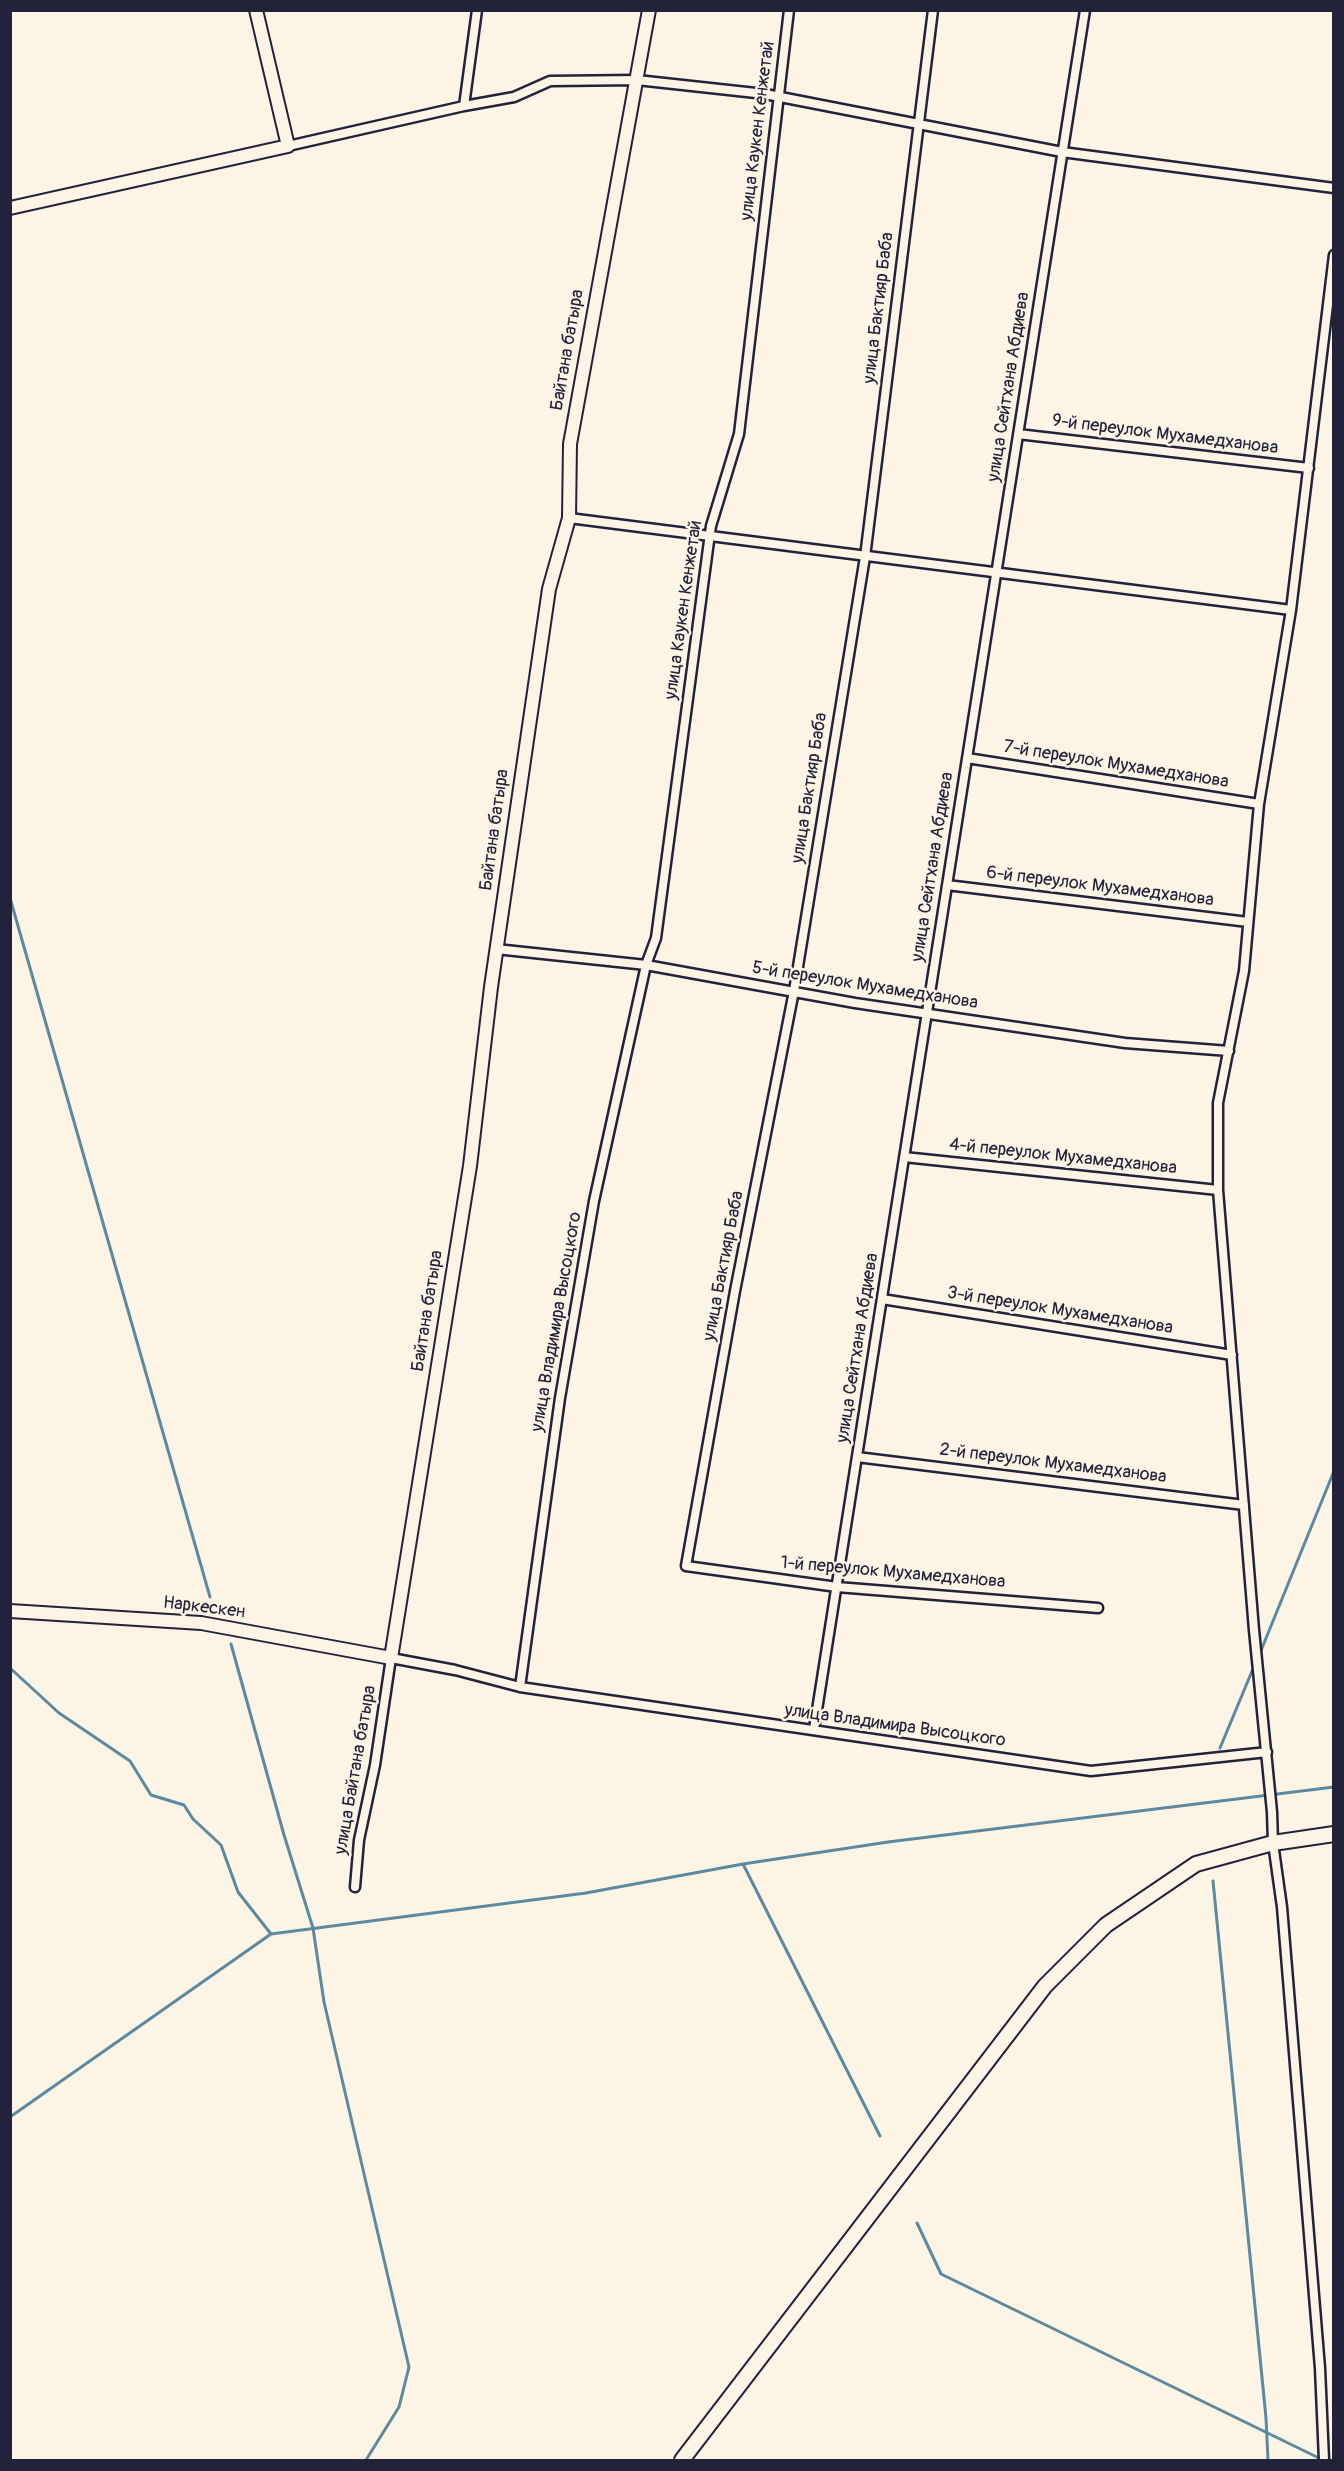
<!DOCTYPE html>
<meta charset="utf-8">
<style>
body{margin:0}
#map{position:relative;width:1344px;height:2471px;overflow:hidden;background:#fcf5e5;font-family:Pangolin,sans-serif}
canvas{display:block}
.frame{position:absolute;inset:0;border:12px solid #22223b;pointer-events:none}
</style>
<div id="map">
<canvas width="1344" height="2471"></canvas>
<div class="frame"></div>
</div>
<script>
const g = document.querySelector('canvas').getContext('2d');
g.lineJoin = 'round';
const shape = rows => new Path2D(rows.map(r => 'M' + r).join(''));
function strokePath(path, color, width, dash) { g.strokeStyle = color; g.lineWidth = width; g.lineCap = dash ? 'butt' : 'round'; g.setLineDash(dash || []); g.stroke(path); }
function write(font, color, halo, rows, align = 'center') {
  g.font = font + ' Pangolin,sans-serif'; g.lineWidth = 5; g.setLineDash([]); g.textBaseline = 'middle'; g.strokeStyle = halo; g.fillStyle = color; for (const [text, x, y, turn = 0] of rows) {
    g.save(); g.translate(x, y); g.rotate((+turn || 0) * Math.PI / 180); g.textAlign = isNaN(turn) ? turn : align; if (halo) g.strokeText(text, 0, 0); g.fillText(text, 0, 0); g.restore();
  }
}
const stream = shape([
 [10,898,210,1597],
 [231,1644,284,1835,313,1928,324,2002,409,2367,399,2407,366,2460],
 [1260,1653,1334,1471],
 [10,1668,59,1713,130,1761,151,1795,184,1805,193,1819,221,1845,238,1892,271,1934],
 [1220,1748,1255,1664],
 [743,1864,880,2136],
 [1213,1881,1266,2418,1268,2460],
 [10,2117,271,1934,586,1893,743,1864,888,1842,1334,1787],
 [917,2223,941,2274,1323,2460]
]);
const street = shape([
 [933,10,865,557,794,991,735,1291,686,1566,837,1587,1098,1608],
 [464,106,514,97,550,81,637,80,765,94,1062,152,1334,188],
 [288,146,464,106,477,10],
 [1018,434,1309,468],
 [569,518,1291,610],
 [967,758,1259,804],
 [947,885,1248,922],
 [496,949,646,965,855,1003,1125,1043,1229,1051],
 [904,1157,1218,1190],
 [882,1299,1232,1355],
 [857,1457,1244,1505],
 [520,1687,560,1398,594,1201,646,965,656,938,711,526,739,434,789,10],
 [814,1729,1085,10],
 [355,1887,359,1840,375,1765,391,1658,455,1670,520,1687,1091,1771,1267,1752],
 [1324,2460,1320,2368,1282,1907,1273,1843,1272,1812,1254,1630,1218,1190,1218,1103,1244,971,1259,804,1291,610,1334,255]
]);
const secondary = shape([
 [10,208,288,146,256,10],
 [10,1611,201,1623,391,1658,470,1166,491,987,549,589,569,518,570,444,649,10]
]);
const primary = shape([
 [682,2460,1045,1986,1106,1925,1196,1864,1273,1843,1334,1834]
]);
const streetNames = [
 ["улица Каукен Кенжетай",758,131,-83],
 ["улица Бактияр Баба",879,308,-83],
 ["Байтана батыра",568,350,-80],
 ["улица Сейтхана Абдиева",1009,387,-81],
 ["9-й переулок Мухамедханова",1165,435,7],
 ["улица Каукен Кенжетай",684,610,-82],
 ["7-й переулок Мухамедханова",1116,765,9],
 ["улица Бактияр Баба",810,788,-81],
 ["Байтана батыра",495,830,-82],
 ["улица Сейтхана Абдиева",933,867,-81],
 ["6-й переулок Мухамедханова",1100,887,7],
 ["5-й переулок Мухамедханова",865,986,9],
 ["4-й переулок Мухамедханова",1063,1157,6],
 ["улица Бактияр Баба",724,1266,-79],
 ["Байтана батыра",428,1311,-81],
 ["3-й переулок Мухамедханова",1060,1311,9],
 ["улица Владимира Высоцкого",557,1322,-80],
 ["улица Сейтхана Абдиева",858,1348,-81],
 ["2-й переулок Мухамедханова",1053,1464,7],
 ["1-й переулок Мухамедханова",893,1573,5],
 ["Наркескен",204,1608,7],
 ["улица Владимира Высоцкого",895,1726,8],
 ["улица Байтана батыра",356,1770,-80]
];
strokePath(stream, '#5c899f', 3);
strokePath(street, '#22223b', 13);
strokePath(secondary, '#22223b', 16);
strokePath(primary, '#22223b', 18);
strokePath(street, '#fcf5e5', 8);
strokePath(secondary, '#fcf5e5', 12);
strokePath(primary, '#fcf5e5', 14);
write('18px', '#22223b', '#fcf5e5', streetNames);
</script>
